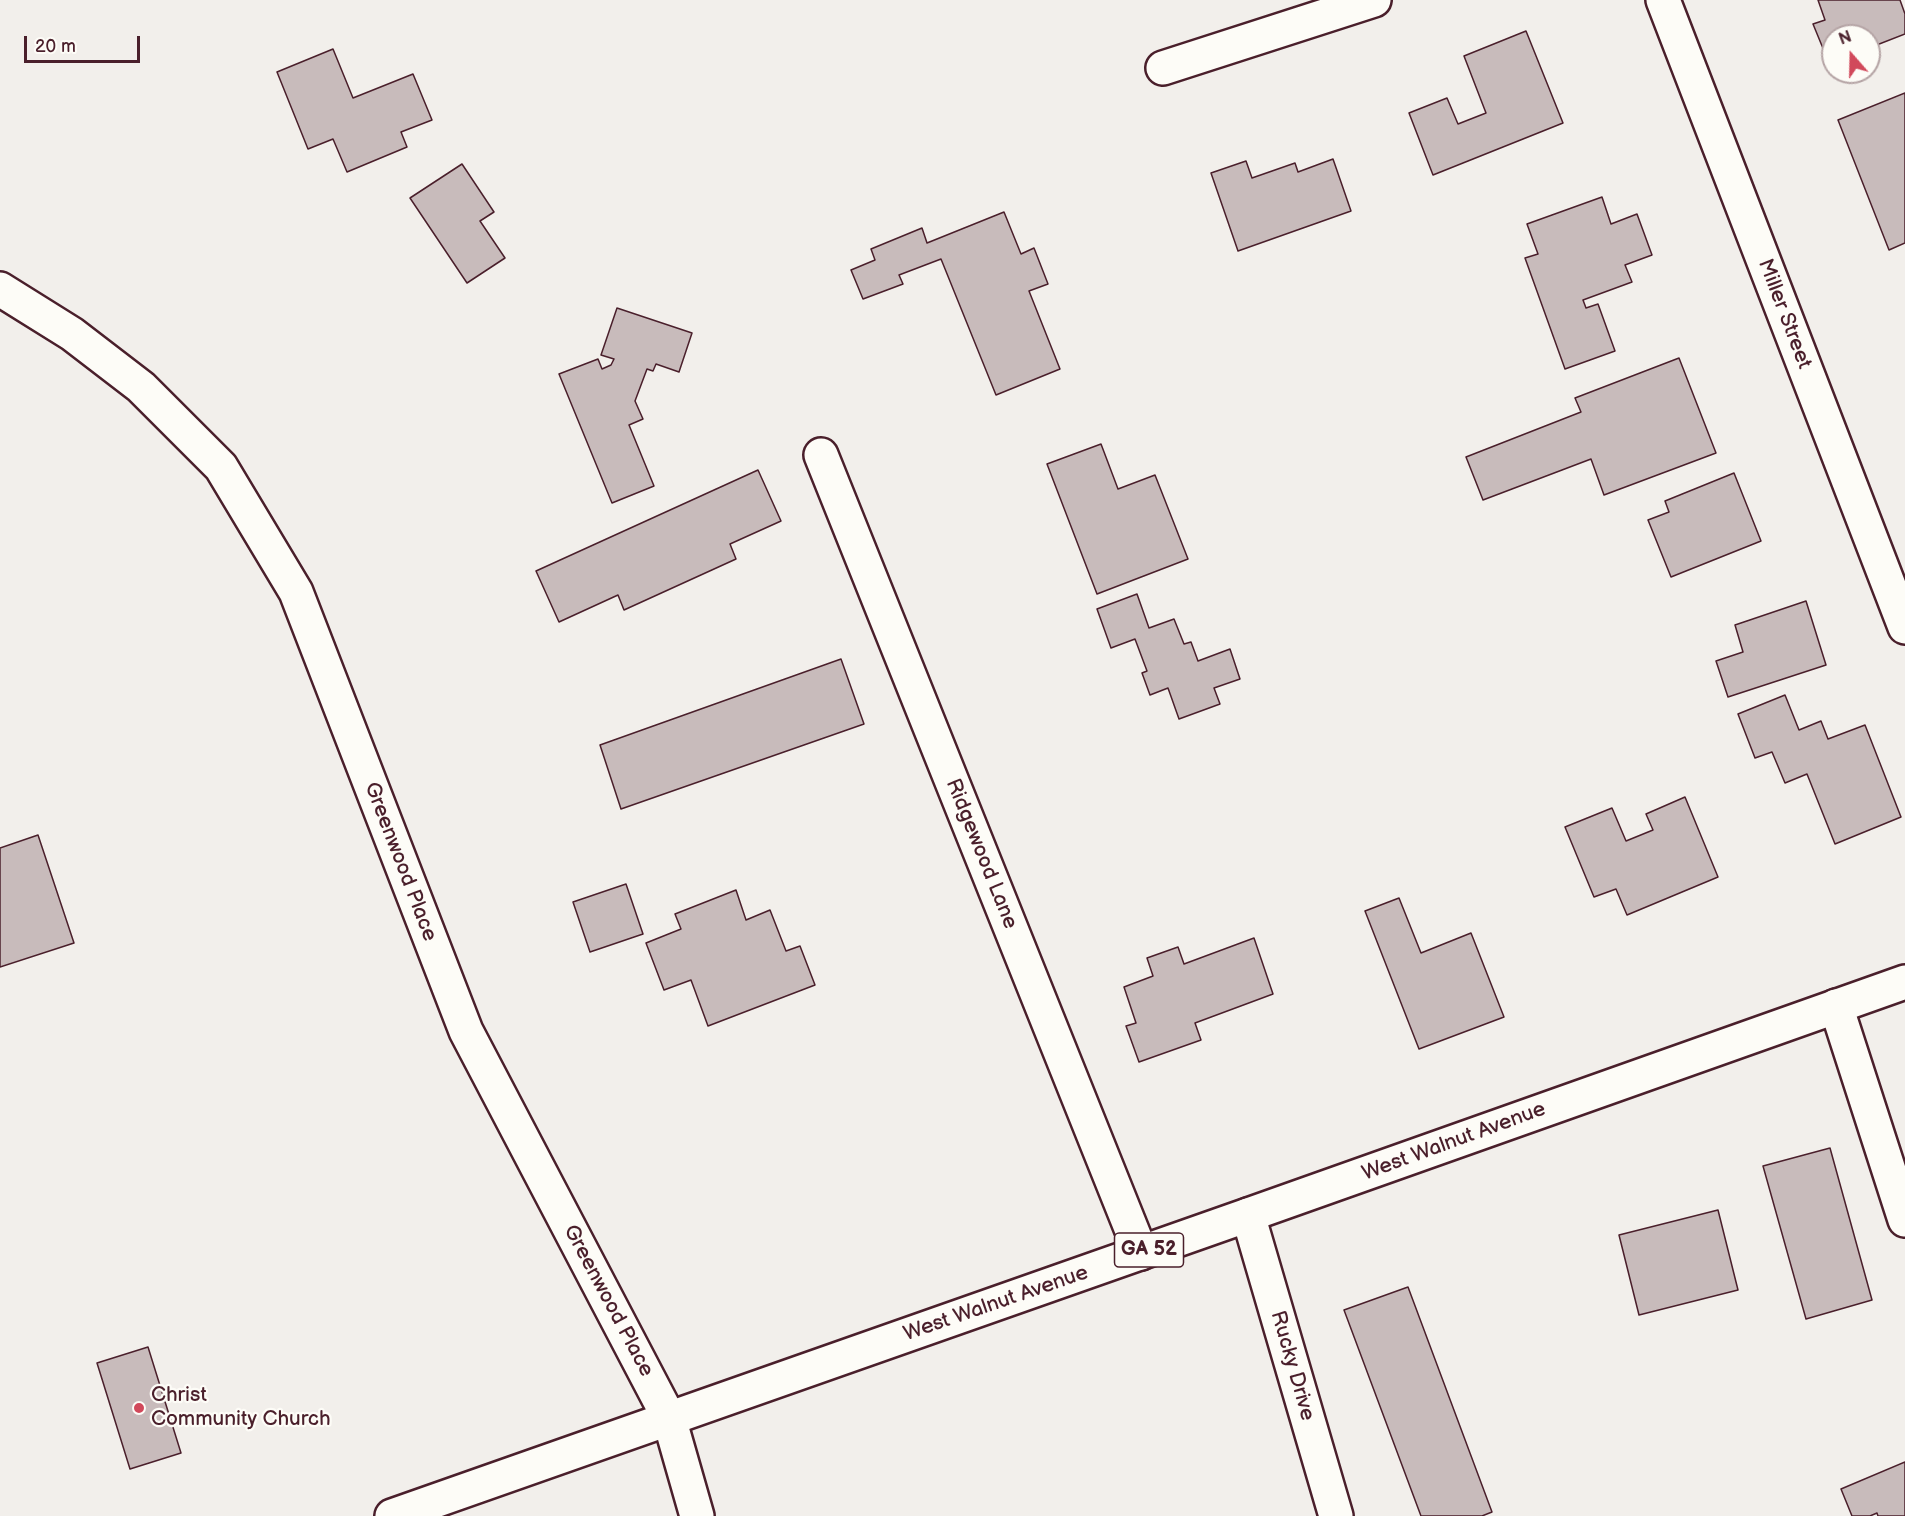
<!DOCTYPE html>
<style>
body{margin:0}
#map{position:relative;width:1905px;height:1516px;overflow:hidden;background:#f2efeb;font-family:"Balsamiq Sans",sans-serif}
canvas{display:block}
.north{position:absolute;left:1821px;top:24px;width:60px;height:60px;box-sizing:border-box;background:#fdfcf7;border:2px solid #b5a4a5;border-radius:50%;rotate:340deg;font-size:16px;font-weight:700;line-height:24px;text-align:center;color:#4a1f2b}
.north::after{content:'';display:block;margin:auto;width:21px;height:27px;background:#d1495b;clip-path:polygon(50% 0,100% 100%,50% 72%,0 100%)}
.scale{position:absolute;left:24px;top:36px;width:116px;height:27px;box-sizing:border-box;border:3px solid #4a1f2b;border-top:0;padding-left:8px;font-size:18px;line-height:21px;white-space:nowrap;color:#4a1f2b;-webkit-text-stroke:4px #fdfcf7;paint-order:stroke}
</style>
<div id="map">
<canvas width="1905" height="1516"></canvas>
<div class="north">N</div>
<div class="scale">20 m</div>
</div>
<script>
const g = document.querySelector('canvas').getContext('2d');
g.lineJoin = 'round';
function paint(path, color) { g.fillStyle = color; g.fill(path, 'evenodd'); }
const shape = rows => new Path2D(rows.map(r => 'M' + r).join(''));
function strokePath(path, color, width, dash) { g.strokeStyle = color; g.lineWidth = width; g.lineCap = dash ? 'butt' : 'round'; g.setLineDash(dash || []); g.stroke(path); }
function write(font, color, halo, rows, align = 'center') {
  g.font = font + ' "Balsamiq Sans",sans-serif'; g.lineWidth = 4.5; g.setLineDash([]); g.textBaseline = 'middle'; g.strokeStyle = halo; g.fillStyle = color; for (const [text, x, y, turn = 0] of rows) {
    g.save(); g.translate(x, y); g.rotate((+turn || 0) * Math.PI / 180); g.textAlign = isNaN(turn) ? turn : align; if (halo) g.strokeText(text, 0, 0); g.fillText(text, 0, 0); g.restore();
  }
}
const building = shape([
 [1818,0,1900,0,1905,14,1905,34,1869,48,1869,36,1833,36,1833,62,1829,63,1813,24,1825,20,1818,0],
 [1526,31,1563,123,1433,175,1409,113,1447,98,1458,124,1486,113,1464,56,1526,31],
 [333,49,353,98,413,74,432,120,401,132,407,147,347,172,333,139,308,149,277,72,333,49],
 [1905,93,1905,243,1889,250,1838,120,1905,93],
 [1333,159,1351,211,1238,251,1211,173,1246,161,1252,178,1295,163,1298,172,1333,159],
 [462,164,494,212,480,221,505,258,467,283,410,198,462,164],
 [1602,197,1611,224,1637,214,1652,255,1625,265,1632,282,1583,300,1586,308,1598,304,1615,351,1565,369,1525,258,1538,254,1527,224,1602,197],
 [1004,212,1021,254,1034,248,1048,284,1029,291,1060,369,996,395,941,259,899,275,903,284,863,299,851,270,875,260,871,249,922,228,927,243,1004,212],
 [617,308,692,333,679,372,656,364,653,371,647,369,635,401,643,419,629,425,654,486,612,503,559,374,598,359,602,369,611,365,614,359,601,355,617,308],
 [1679,358,1716,453,1604,495,1591,459,1483,500,1466,457,1581,412,1575,398,1679,358],
 [1101,444,1118,489,1155,475,1188,559,1097,594,1047,464,1101,444],
 [758,470,781,521,730,544,736,559,624,610,618,595,559,622,536,571,758,470],
 [1734,473,1761,541,1671,577,1648,520,1669,512,1665,501,1734,473],
 [1137,594,1149,628,1174,619,1184,644,1191,642,1198,661,1230,649,1240,679,1214,688,1220,704,1179,719,1168,688,1150,695,1142,673,1147,671,1135,639,1111,648,1097,609,1137,594],
 [1806,601,1826,665,1728,697,1716,661,1743,652,1735,625,1806,601],
 [841,659,864,724,621,809,600,745,841,659],
 [1785,695,1799,730,1821,721,1828,739,1865,725,1901,817,1835,844,1807,774,1785,783,1772,752,1755,758,1738,714,1785,695],
 [1685,797,1718,877,1627,915,1616,889,1594,897,1565,827,1612,808,1626,841,1653,830,1646,814,1685,797],
 [38,835,74,943,0,967,0,848,38,835],
 [626,884,643,934,590,952,573,902,626,884],
 [736,890,746,920,770,910,786,951,800,946,815,985,708,1026,691,980,664,990,646,943,681,929,675,914,736,890],
 [1399,898,1421,953,1471,933,1504,1017,1419,1049,1365,911,1399,898],
 [1254,938,1273,994,1195,1023,1201,1040,1139,1062,1126,1026,1136,1023,1124,987,1153,976,1147,958,1178,947,1184,964,1254,938],
 [1830,1148,1872,1300,1806,1319,1763,1166,1830,1148],
 [1718,1210,1738,1290,1639,1315,1619,1235,1718,1210],
 [1408,1287,1492,1512,1482,1516,1421,1516,1344,1310,1408,1287],
 [148,1347,181,1453,130,1469,97,1363,148,1347],
 [1905,1462,1905,1516,1878,1516,1877,1513,1870,1516,1852,1516,1841,1489,1905,1462]
]);
const minor = shape([
 [1663,0,1905,627],
 [1163,68,1374,0],
 [0,289,72,334,141,387,221,467,296,592,466,1031,669,1418,697,1516],
 [821,455,1141,1253],
 [1836,1006,1905,1220],
 [1248,1215,1336,1516]
]);
const major = shape([
 [392,1516,1248,1215,1905,982]
]);
const markers = [
 [139,1408,6,"#d1495b"]
];
const shields = [
 [1149,1250,69]
];
const shieldNames = [
 ["GA 52",1149,1250]
];
const streetNames = [
 ["Miller Street",1784,314,69],
 ["Ridgewood Lane",981,854,68],
 ["Greenwood Place",400,862,69],
 ["West Walnut Avenue",1454,1142,-20],
 ["Greenwood Place",608,1301,62],
 ["West Walnut Avenue",996,1304,-19],
 ["Rucky Drive",1292,1366,74]
];
const poiNames = [
 ["Christ",151,1396],
 ["Community Church",151,1420]
];
paint(building, '#c8bbbb');
strokePath(building, '#4a1f2b', 1.5);
strokePath(minor, '#4a1f2b', 38);
strokePath(major, '#4a1f2b', 38);
strokePath(minor, '#fdfcf7', 33);
strokePath(major, '#fdfcf7', 33);
for (const [x, y, r, color] of markers) { const dot = new Path2D(); dot.arc(x, y, r, 0, 2 * Math.PI); g.fillStyle = color; g.fill(dot); strokePath(dot, '#fdfcf7', 2); }
for (const [x, y, w] of shields) { const box = new Path2D(); box.roundRect(x - w / 2, y - 17, w, 34, 4.5); g.fillStyle = '#fdfcf7'; g.fill(box); strokePath(box, '#4a1f2b', 1.5); }
write('bold 20px', '#4a1f2b', null, shieldNames);
write('21px', '#4a1f2b', '#fdfcf7', streetNames);
write('21px', '#4a1f2b', '#fdfcf7', poiNames, 'left');
</script>
